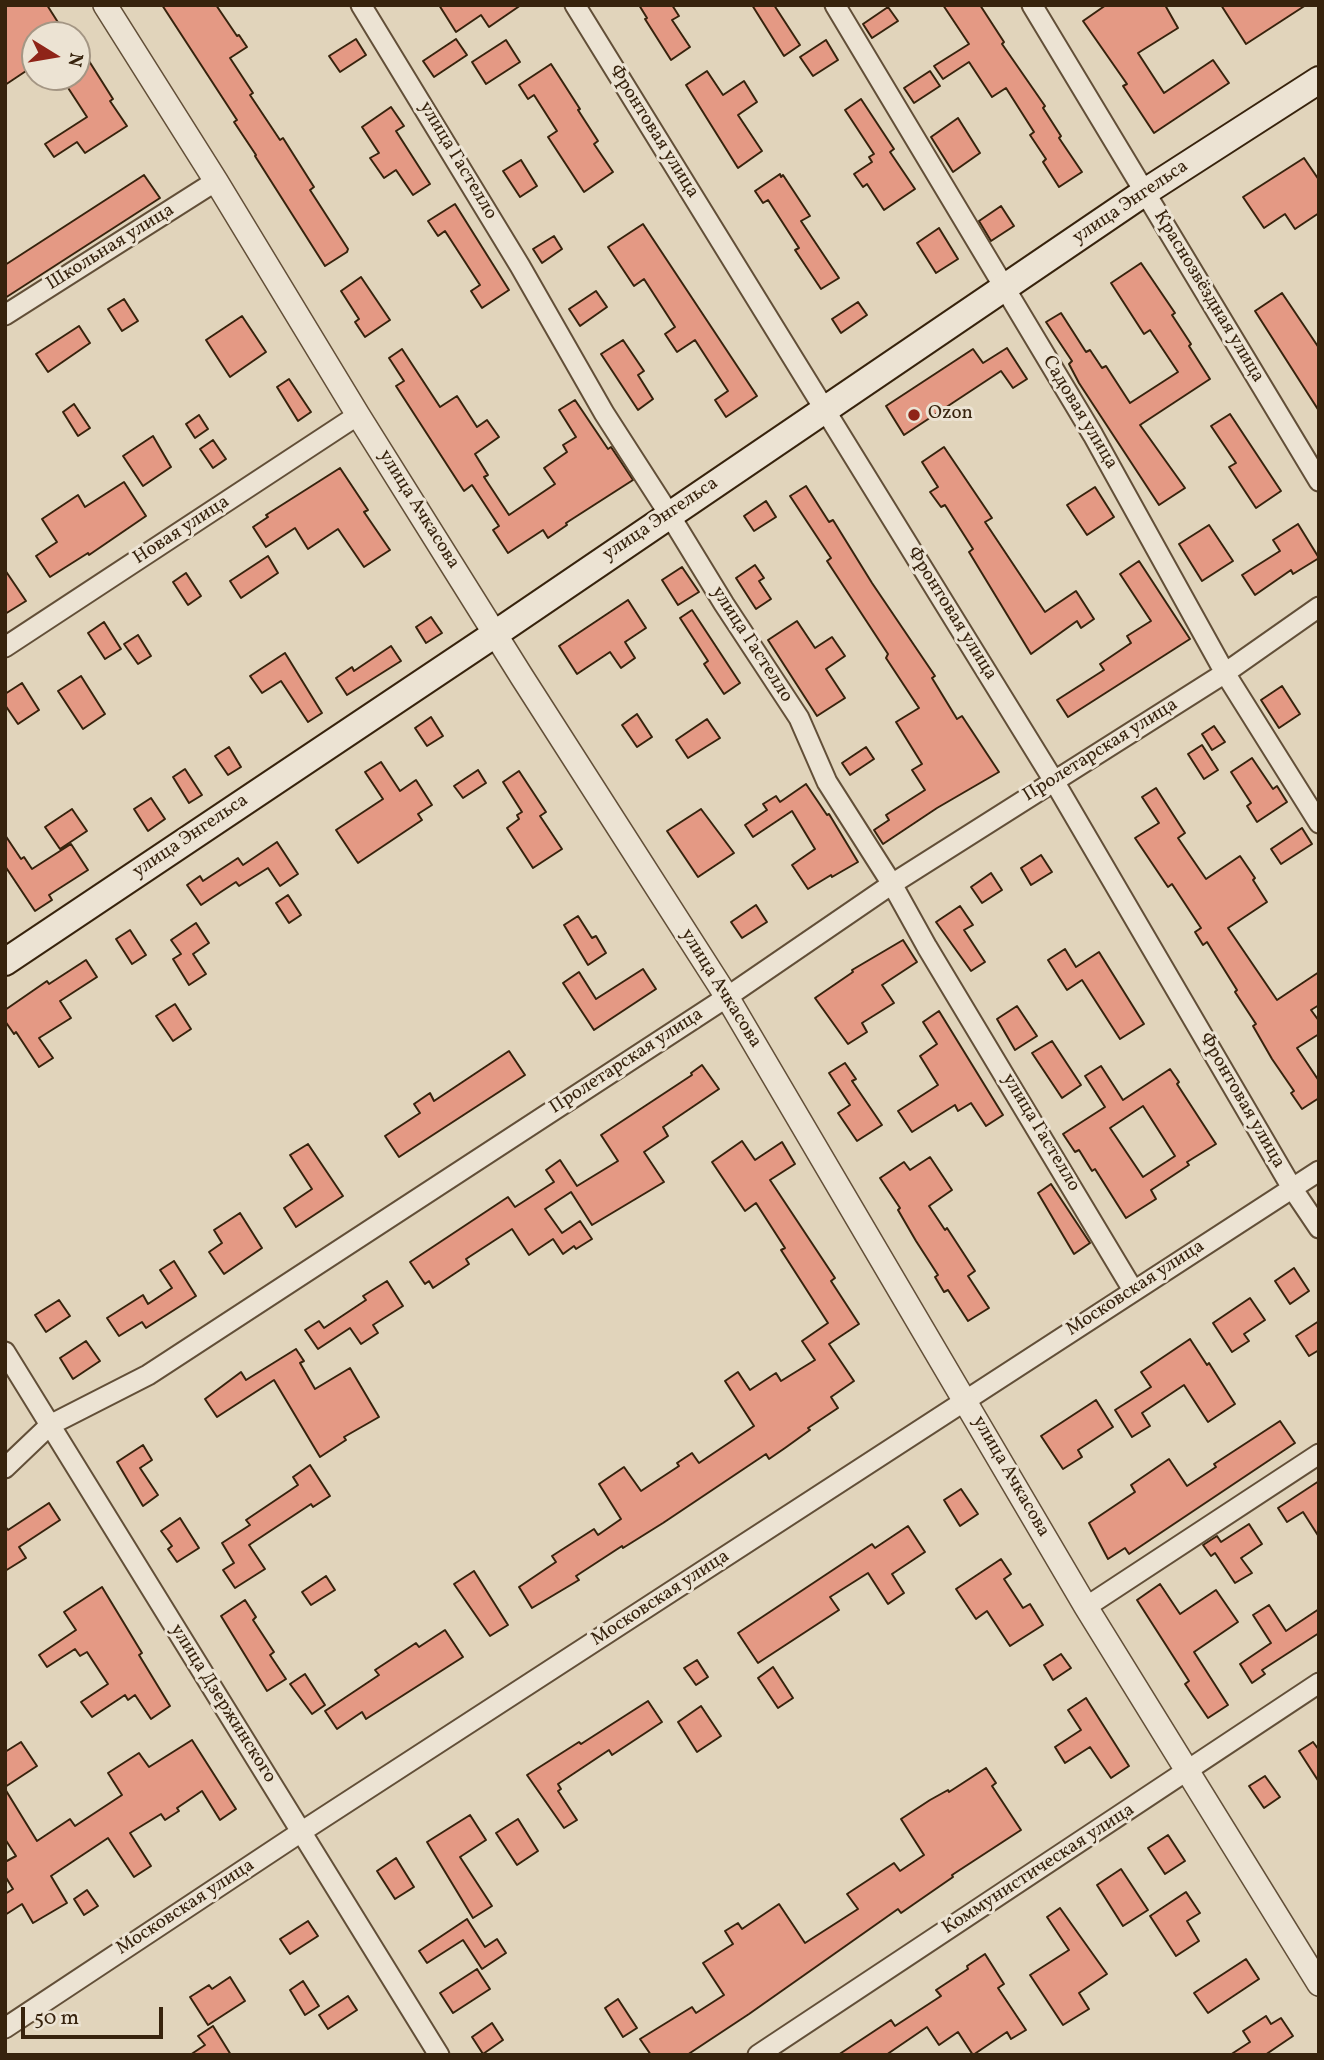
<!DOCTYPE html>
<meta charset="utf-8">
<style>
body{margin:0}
#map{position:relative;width:1324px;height:2060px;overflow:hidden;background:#e1d4bb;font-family:Vollkorn,serif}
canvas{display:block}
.frame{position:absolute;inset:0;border:7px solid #37230d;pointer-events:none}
.north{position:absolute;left:21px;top:21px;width:70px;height:70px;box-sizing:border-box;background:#ece3d3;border:2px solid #a49684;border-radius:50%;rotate:101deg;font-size:19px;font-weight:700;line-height:28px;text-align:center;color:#37230d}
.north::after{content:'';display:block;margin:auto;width:24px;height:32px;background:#8f2418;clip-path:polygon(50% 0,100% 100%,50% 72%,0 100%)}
.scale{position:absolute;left:21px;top:2007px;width:142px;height:32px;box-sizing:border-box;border:4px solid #37230d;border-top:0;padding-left:9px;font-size:21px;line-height:24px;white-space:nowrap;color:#37230d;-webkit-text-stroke:5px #ece3d3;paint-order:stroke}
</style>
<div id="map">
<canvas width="1324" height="2060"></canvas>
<div class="frame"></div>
<div class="north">N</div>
<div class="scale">50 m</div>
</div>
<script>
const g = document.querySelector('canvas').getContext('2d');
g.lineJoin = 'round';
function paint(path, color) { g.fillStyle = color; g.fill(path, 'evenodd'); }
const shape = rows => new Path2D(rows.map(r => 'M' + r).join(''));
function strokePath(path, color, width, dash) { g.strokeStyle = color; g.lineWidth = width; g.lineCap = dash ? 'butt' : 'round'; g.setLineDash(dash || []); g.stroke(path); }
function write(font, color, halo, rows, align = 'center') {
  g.font = font + ' Vollkorn,serif'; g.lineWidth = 6; g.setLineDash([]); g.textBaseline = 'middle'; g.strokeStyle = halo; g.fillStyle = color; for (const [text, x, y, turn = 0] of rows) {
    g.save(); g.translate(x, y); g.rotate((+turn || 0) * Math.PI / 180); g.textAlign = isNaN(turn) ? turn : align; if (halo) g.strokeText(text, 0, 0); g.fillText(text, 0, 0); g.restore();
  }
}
const building = shape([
 [5,5,47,5,66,35,35,35,35,65,5,85,5,5],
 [162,5,216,5,237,36,239,35,247,47,230,58,253,93,250,95,280,140,283,138,314,187,310,190,348,249,347,252,325,266,255,156,256,155,234,122,237,120,162,5],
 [439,5,521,5,489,27,481,15,456,32,439,5],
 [639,5,672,5,679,16,672,20,690,47,671,60,645,19,647,18,639,5],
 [752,5,774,5,800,45,784,56,752,5],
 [943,5,980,5,1004,42,1002,44,1045,106,1043,108,1061,136,1059,138,1082,172,1059,187,1043,162,1046,159,1030,135,1034,132,1006,88,992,97,969,62,943,79,934,66,969,44,943,5],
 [1106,5,1165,5,1178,28,1138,53,1164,93,1213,60,1229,83,1154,133,1123,86,1127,84,1083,21,1106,5],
 [1221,5,1306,5,1246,44,1221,5],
 [888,7,898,21,872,38,863,24,888,7],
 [356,39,366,55,340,72,329,56,356,39],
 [456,39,467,55,434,77,423,61,456,39],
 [506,40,520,62,486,84,472,62,506,40],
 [826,40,838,60,813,76,800,57,826,40],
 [77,42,113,99,110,101,127,126,85,153,77,142,54,157,45,144,87,117,61,77,77,77,77,42],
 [551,64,580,109,578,110,598,141,594,144,613,172,584,192,548,137,557,131,534,95,528,99,519,85,551,64],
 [707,71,723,95,744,81,757,102,738,115,762,151,738,168,686,85,707,71],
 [930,71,940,86,914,103,904,88,930,71],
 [861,99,894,149,890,152,915,189,884,210,867,184,863,187,854,174,872,162,869,157,874,154,845,110,861,99],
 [391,107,404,126,396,131,430,184,413,195,396,170,384,178,370,158,379,153,362,127,391,107],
 [958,118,980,153,953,172,931,137,958,118],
 [1304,158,1319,180,1319,213,1295,229,1285,214,1264,228,1243,197,1304,158],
 [521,160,537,186,520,197,503,171,521,160],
 [780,174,781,177,783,175,810,216,801,221,839,278,821,289,795,250,799,248,768,200,763,203,755,191,780,174],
 [144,175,160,198,5,298,5,265,144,175],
 [455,204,509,290,482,308,471,291,480,285,445,231,438,236,428,221,455,204],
 [1001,206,1014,226,991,241,979,221,1001,206],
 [643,224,757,396,726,417,715,400,728,391,695,340,677,352,665,334,675,327,644,279,634,286,608,247,643,224],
 [939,228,958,259,936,273,917,243,939,228],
 [554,236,562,249,542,263,533,249,554,236],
 [1141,263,1175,313,1172,315,1191,344,1189,346,1210,379,1140,425,1185,488,1159,505,1079,383,1069,364,1072,361,1046,322,1061,313,1086,352,1090,350,1102,368,1106,366,1130,403,1178,372,1150,330,1144,334,1111,283,1141,263],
 [361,277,390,320,365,337,355,322,359,319,341,291,361,277],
 [596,291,607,307,580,326,569,309,596,291],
 [1282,293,1319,348,1319,411,1255,311,1282,293],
 [124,299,138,321,122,331,108,309,124,299],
 [858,302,867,315,841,333,832,319,858,302],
 [242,316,266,352,230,377,206,340,242,316],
 [79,326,90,343,48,372,36,354,79,326],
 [623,340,644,371,638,375,653,399,638,410,601,354,623,340],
 [1007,348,1027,379,1013,388,1001,371,904,435,886,406,973,349,983,363,1007,348],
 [402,349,440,407,457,396,477,427,487,420,499,437,475,454,488,475,484,477,509,515,555,484,544,468,567,452,563,445,576,437,559,410,575,400,608,449,611,447,633,480,566,523,567,525,548,538,543,530,508,553,493,530,499,526,472,485,464,491,396,386,404,381,389,358,402,349],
 [289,379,311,412,298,421,277,387,289,379],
 [74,404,90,428,78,436,63,412,74,404],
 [1230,414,1281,491,1256,508,1229,467,1236,463,1211,426,1230,414],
 [199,415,208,429,195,438,186,424,199,415],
 [153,436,171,467,143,486,123,456,153,436],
 [213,440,226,459,213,468,200,449,213,440],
 [944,447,992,518,985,522,1045,612,1076,591,1094,619,1081,628,1077,621,1031,654,969,552,973,549,945,505,941,507,930,492,938,487,922,462,944,447],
 [340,468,368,510,364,512,390,550,364,567,338,529,308,549,295,528,266,547,253,527,268,517,266,515,340,468],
 [124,482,146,516,89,555,88,553,50,577,36,556,57,542,42,519,78,495,85,507,124,482],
 [806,486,829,522,833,520,872,583,935,676,932,678,957,719,962,716,999,772,937,808,883,844,874,830,889,820,886,815,925,790,912,770,922,764,896,722,919,708,886,658,888,654,827,561,831,558,790,496,806,486],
 [1095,487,1114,517,1087,535,1067,505,1095,487],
 [766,501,776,517,754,531,744,516,766,501],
 [1298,524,1319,558,1293,574,1291,570,1255,595,1242,575,1280,551,1273,540,1298,524],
 [1209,525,1233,561,1202,581,1179,544,1209,525],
 [268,556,278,573,241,598,230,581,268,556],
 [1139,561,1190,639,1068,717,1057,700,1104,670,1100,664,1131,643,1127,636,1151,621,1120,574,1139,561],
 [755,565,764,578,759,581,771,599,756,609,736,578,755,565],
 [682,567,699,592,678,605,662,580,682,567],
 [5,570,26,601,5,614,5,570],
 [186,573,201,596,188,605,173,582,186,573],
 [628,600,646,628,625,642,635,658,621,668,610,652,577,674,559,646,628,600],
 [692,610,740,683,724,694,704,664,708,661,680,618,692,610],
 [431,617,442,633,426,643,416,627,431,617],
 [797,621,815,648,832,637,845,656,826,669,845,698,817,716,768,640,797,621],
 [104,622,121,649,105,659,88,633,104,622],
 [138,635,151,656,138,664,124,644,138,635],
 [391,646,401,661,347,695,336,678,352,667,354,671,391,646],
 [285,653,322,713,308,722,281,681,262,693,250,676,285,653],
 [81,676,105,714,83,729,58,691,81,676],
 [22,683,39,710,18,724,5,705,5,694,22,683],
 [1282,686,1300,714,1279,728,1261,700,1282,686],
 [637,714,652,737,637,747,622,725,637,714],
 [431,717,443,736,427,746,415,728,431,717],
 [707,719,720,738,688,758,676,740,707,719],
 [1214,726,1225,742,1212,750,1202,734,1214,726],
 [1202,745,1218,770,1204,779,1188,754,1202,745],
 [229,747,241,767,228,775,215,756,229,747],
 [866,747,874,759,850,775,842,763,866,747],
 [1252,758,1273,789,1277,786,1287,802,1257,822,1247,806,1251,803,1231,772,1252,758],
 [381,762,400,791,416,780,432,805,418,814,422,820,358,863,336,830,383,799,365,772,381,762],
 [185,769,202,795,189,803,173,777,185,769],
 [478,770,486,783,463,798,454,786,478,770],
 [519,771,546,812,540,816,562,849,533,868,507,828,519,819,517,815,522,812,503,782,519,771],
 [806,784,827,815,829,814,858,862,832,877,831,875,808,889,792,865,815,849,792,811,753,837,745,825,767,810,763,804,776,796,780,802,806,784],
 [1156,788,1185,833,1178,838,1206,879,1240,856,1255,878,1253,880,1267,902,1228,928,1277,1000,1319,972,1319,1005,1311,1010,1319,1021,1319,1034,1297,1048,1319,1081,1319,1098,1302,1109,1291,1093,1294,1091,1272,1059,1253,1026,1256,1024,1235,992,1237,990,1207,942,1203,945,1195,932,1201,928,1172,884,1168,887,1135,838,1159,823,1142,797,1156,788],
 [151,798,165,819,148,831,134,809,151,798],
 [72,809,87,831,60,849,45,827,72,809],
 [701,809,734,853,698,877,667,831,701,809],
 [1302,828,1312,844,1281,864,1271,849,1302,828],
 [5,835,21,859,24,857,32,869,71,844,88,870,49,895,52,900,35,911,5,866,5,835],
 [277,842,298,874,280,886,268,868,239,886,236,882,201,905,187,885,200,876,203,881,238,858,243,865,277,842],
 [1041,855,1052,872,1031,885,1021,868,1041,855],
 [991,873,1002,890,982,903,971,887,991,873],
 [288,895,301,915,289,923,276,903,288,895],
 [756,905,767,922,742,938,731,922,756,905],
 [960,906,973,925,964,930,985,962,971,971,936,922,960,906],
 [578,916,592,938,596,936,606,953,588,965,564,925,578,916],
 [196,923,209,943,193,954,206,974,189,985,173,959,181,954,171,940,196,923],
 [130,930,146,955,132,964,116,939,130,930],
 [903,940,917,962,882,985,894,1003,862,1023,867,1032,848,1044,815,998,853,972,852,970,903,940],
 [1065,949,1076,967,1099,952,1144,1024,1120,1039,1082,980,1067,990,1048,960,1065,949],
 [86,960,97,977,60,1001,71,1018,39,1038,53,1058,39,1067,16,1032,14,1034,5,1021,5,1010,47,981,49,984,86,960],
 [643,969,656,989,594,1030,563,983,579,972,596,999,643,969],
 [175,1004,191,1029,173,1041,156,1016,175,1004],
 [1017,1006,1037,1036,1015,1050,997,1019,1017,1006],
 [939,1011,1003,1115,986,1126,971,1103,958,1111,955,1105,912,1132,898,1111,938,1085,920,1056,937,1044,923,1022,939,1011],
 [1052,1041,1081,1085,1062,1098,1032,1053,1052,1041],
 [509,1051,525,1075,399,1157,385,1136,420,1113,414,1104,430,1093,434,1101,509,1051],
 [845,1063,856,1079,852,1081,882,1125,857,1141,838,1113,850,1105,829,1073,845,1063],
 [702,1065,719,1089,663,1127,668,1136,644,1152,664,1182,592,1225,571,1192,545,1209,562,1233,580,1221,592,1239,576,1249,574,1246,563,1254,553,1239,529,1255,512,1229,466,1259,469,1264,433,1288,429,1281,425,1284,410,1262,508,1197,515,1207,554,1182,546,1170,560,1160,577,1186,618,1161,601,1135,692,1075,691,1073,702,1065],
 [1101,1066,1123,1100,1170,1069,1179,1082,1177,1084,1216,1144,1187,1162,1189,1165,1151,1190,1156,1199,1126,1218,1095,1169,1092,1171,1079,1150,1075,1152,1063,1134,1105,1107,1085,1076,1101,1066],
 [1143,1106,1175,1156,1143,1177,1110,1128,1143,1106],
 [742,1141,755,1160,782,1142,795,1164,770,1180,835,1278,831,1281,859,1324,829,1344,854,1381,831,1397,838,1408,808,1428,810,1430,785,1448,769,1459,766,1454,663,1523,623,1548,622,1546,576,1576,579,1580,532,1608,519,1587,556,1562,552,1556,594,1529,598,1535,621,1519,599,1484,624,1467,641,1491,679,1466,677,1463,692,1453,699,1463,754,1426,725,1381,738,1372,750,1390,776,1373,781,1381,815,1360,802,1341,828,1323,781,1250,785,1248,756,1203,745,1211,712,1162,742,1141],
 [308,1144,343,1196,296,1227,284,1208,312,1189,290,1155,308,1144],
 [930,1157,952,1190,929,1206,945,1230,947,1228,975,1271,968,1276,989,1308,968,1321,948,1290,944,1292,935,1277,938,1275,916,1241,898,1210,900,1208,880,1178,904,1162,910,1170,930,1157],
 [1051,1184,1090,1243,1074,1254,1038,1193,1051,1184],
 [240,1213,262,1248,224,1274,209,1252,222,1243,214,1230,240,1213],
 [174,1261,196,1296,146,1328,142,1322,119,1336,107,1318,143,1295,148,1304,172,1288,160,1270,174,1261],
 [1294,1268,1309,1291,1290,1304,1275,1281,1294,1268],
 [387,1281,403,1306,373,1325,378,1333,361,1344,350,1328,318,1349,305,1330,319,1321,324,1328,366,1300,363,1296,387,1281],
 [1250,1298,1265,1320,1244,1334,1249,1341,1232,1352,1213,1323,1250,1298],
 [59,1300,70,1316,46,1332,35,1315,59,1300],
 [1319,1321,1319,1350,1309,1356,1296,1336,1319,1321],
 [1190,1339,1207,1365,1209,1363,1235,1404,1208,1422,1184,1385,1142,1413,1150,1426,1132,1437,1115,1410,1151,1387,1141,1372,1190,1339],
 [86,1341,100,1361,73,1379,60,1358,86,1341],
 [296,1349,304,1361,300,1363,315,1389,350,1368,379,1417,344,1437,346,1440,320,1457,274,1380,217,1417,205,1399,241,1372,246,1380,296,1349],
 [1096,1400,1113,1427,1078,1450,1082,1457,1063,1469,1041,1436,1096,1400],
 [1280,1421,1295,1443,1129,1554,1125,1548,1108,1559,1089,1523,1135,1492,1131,1485,1169,1459,1187,1486,1216,1467,1214,1464,1280,1421],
 [143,1445,152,1460,140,1468,158,1495,143,1506,117,1462,143,1445],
 [310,1465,330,1496,313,1507,311,1504,249,1545,265,1569,235,1588,223,1570,234,1563,222,1543,250,1525,246,1520,298,1485,293,1477,310,1465],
 [1319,1481,1319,1537,1303,1512,1287,1522,1278,1508,1319,1481],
 [961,1489,978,1514,960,1526,944,1500,961,1489],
 [49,1503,60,1520,19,1547,26,1558,5,1571,5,1526,8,1530,49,1503],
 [180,1518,199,1548,177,1562,168,1549,172,1546,161,1531,180,1518],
 [1249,1524,1262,1544,1241,1558,1252,1573,1235,1583,1215,1553,1211,1556,1203,1545,1217,1536,1221,1542,1249,1524],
 [908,1526,925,1552,892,1574,904,1593,888,1604,868,1573,830,1597,839,1610,758,1663,738,1633,872,1544,875,1548,908,1526],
 [1001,1559,1011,1574,1004,1579,1023,1608,1030,1604,1043,1625,1010,1646,987,1611,976,1619,956,1589,1001,1559],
 [474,1571,508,1625,490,1636,454,1584,474,1571],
 [326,1576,335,1590,311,1605,302,1592,326,1576],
 [1160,1584,1180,1614,1216,1590,1238,1622,1194,1652,1228,1705,1208,1718,1185,1684,1189,1681,1137,1600,1160,1584],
 [102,1587,142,1653,139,1655,170,1706,151,1719,135,1695,128,1700,125,1695,92,1717,81,1702,108,1684,87,1652,80,1656,75,1649,47,1667,39,1655,76,1630,64,1612,102,1587],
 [245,1600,256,1617,253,1620,274,1652,270,1655,286,1679,267,1691,221,1616,245,1600],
 [1269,1605,1286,1631,1319,1609,1319,1633,1262,1670,1265,1674,1252,1683,1240,1664,1271,1643,1253,1615,1269,1605],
 [445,1630,463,1657,366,1719,362,1712,337,1729,325,1711,379,1675,375,1670,416,1643,419,1647,445,1630],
 [1061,1654,1071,1668,1053,1680,1044,1665,1061,1654],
 [697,1660,708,1677,696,1685,684,1668,697,1660],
 [773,1667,793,1698,778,1708,758,1678,773,1667],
 [305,1674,325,1705,312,1714,290,1684,305,1674],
 [1086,1698,1129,1766,1111,1778,1090,1747,1065,1763,1055,1747,1081,1730,1068,1710,1086,1698],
 [648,1701,662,1722,612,1755,609,1750,558,1784,561,1789,558,1791,577,1820,564,1828,527,1775,579,1742,581,1744,648,1701],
 [701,1706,721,1736,697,1752,678,1722,701,1706],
 [192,1740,236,1809,220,1820,202,1791,177,1808,179,1811,165,1820,161,1814,130,1833,151,1866,134,1877,108,1838,51,1876,67,1903,33,1923,22,1904,5,1915,5,1894,13,1889,5,1876,5,1862,16,1856,5,1839,5,1789,37,1841,70,1819,75,1826,122,1795,108,1773,139,1753,149,1767,192,1740],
 [21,1742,37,1766,5,1787,5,1752,21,1742],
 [1313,1742,1319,1750,1319,1782,1299,1751,1313,1742],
 [986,1768,996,1783,992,1786,1021,1830,952,1875,953,1877,901,1913,898,1909,749,2014,687,2055,651,2055,640,2039,692,2007,696,2013,724,1995,703,1963,733,1944,725,1931,738,1923,742,1929,779,1904,805,1943,858,1909,847,1894,894,1863,900,1871,924,1855,901,1819,930,1800,948,1790,949,1792,986,1768],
 [1265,1776,1280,1797,1264,1808,1249,1786,1265,1776],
 [470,1815,486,1840,460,1857,492,1906,473,1918,427,1842,470,1815],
 [518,1819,538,1851,517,1865,496,1833,518,1819],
 [1168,1835,1185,1861,1165,1874,1148,1848,1168,1835],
 [396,1858,414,1887,395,1899,377,1871,396,1858],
 [1121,1869,1148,1910,1123,1926,1097,1885,1121,1869],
 [87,1890,98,1906,84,1915,74,1899,87,1890],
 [1186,1892,1200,1913,1187,1921,1199,1941,1176,1956,1150,1916,1186,1892],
 [1060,1908,1107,1974,1079,1993,1089,2009,1063,2025,1030,1975,1069,1950,1047,1917,1060,1908],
 [467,1919,485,1947,497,1939,506,1953,482,1969,463,1940,427,1963,419,1951,467,1919],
 [308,1921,318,1936,290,1954,280,1939,308,1921],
 [985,1954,1004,1984,998,1988,1026,2030,1011,2039,1007,2032,973,2055,958,2032,939,2045,927,2027,886,2055,838,2055,891,2020,895,2026,941,1996,936,1990,968,1969,967,1966,985,1954],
 [1246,1959,1259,1979,1208,2013,1194,1993,1246,1959],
 [477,1969,490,1989,453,2013,440,1993,477,1969],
 [230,1977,245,2001,208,2025,190,1997,209,1985,212,1989,230,1977],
 [303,1981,319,2006,305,2015,290,1990,303,1981],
 [348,1996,357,2010,328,2029,319,2015,348,1996],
 [618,1999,637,2028,623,2037,605,2008,618,1999],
 [1266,2016,1271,2024,1281,2018,1293,2036,1265,2055,1230,2055,1250,2042,1243,2031,1266,2016],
 [492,2023,503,2040,483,2054,472,2037,492,2023],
 [213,2026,231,2055,190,2055,205,2045,198,2036,213,2026]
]);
const minor = shape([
 [361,5,520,266,604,413,669,514,724,604,799,718,827,782,892,884,927,947,1133,1290],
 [575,5,1054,781,1292,1188,1319,1228],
 [835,5,1093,435,1225,673,1319,823],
 [1032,5,1319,481],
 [5,315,216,181],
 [5,647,358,415],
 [5,1352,439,2055],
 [5,1468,50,1425,148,1375,727,997,892,884,1225,673,1319,607],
 [1086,1607,1319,1454],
 [5,2028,301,1832,1319,1171],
 [758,2055,1319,1683]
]);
const tertiary = shape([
 [105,5,216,181,358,415,522,677,727,997,1086,1607,1319,1984]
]);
const secondary = shape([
 [5,962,495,634,1145,192,1319,80]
]);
const markers = [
 [914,415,7,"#8f2418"]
];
const streetNames = [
 ["Фронтовая улица",653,132,58],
 ["улица Гастелло",457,161,59],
 ["улица Энгельса",1131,203,-34],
 ["Школьная улица",111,248,-32],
 ["Краснозвёздная улица",1208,297,59],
 ["Садовая улица",1079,413,59],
 ["улица Ачкасова",418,510,58],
 ["улица Энгельса",661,520,-34],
 ["Новая улица",182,531,-33],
 ["Фронтовая улица",951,614,58],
 ["улица Гастелло",751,645,57],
 ["Пролетарская улица",1101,751,-32],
 ["улица Энгельса",191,837,-34],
 ["улица Ачкасова",720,989,58],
 ["Пролетарская улица",627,1062,-33],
 ["Фронтовая улица",1241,1101,60],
 ["улица Гастелло",1040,1133,59],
 ["Московская улица",1136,1289,-33],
 ["улица Ачкасова",1010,1477,60],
 ["Московская улица",661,1599,-33],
 ["улица Дзержинского",222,1704,58],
 ["Коммунистическая улица",1039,1870,-33],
 ["Московская улица",186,1908,-33]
];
const poiNames = [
 ["Ozon",928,415]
];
paint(building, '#e49984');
strokePath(building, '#37230d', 2);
strokePath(minor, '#624f38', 23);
strokePath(tertiary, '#624f38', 26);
strokePath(secondary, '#37230d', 30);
strokePath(minor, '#ece3d3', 19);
strokePath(tertiary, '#ece3d3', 23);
strokePath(secondary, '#ece3d3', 26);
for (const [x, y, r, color] of markers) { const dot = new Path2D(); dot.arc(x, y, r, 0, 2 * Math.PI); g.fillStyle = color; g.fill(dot); strokePath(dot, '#ece3d3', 2.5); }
write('19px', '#37230d', '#ece3d3', streetNames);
write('19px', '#37230d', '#ece3d3', poiNames, 'left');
</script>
